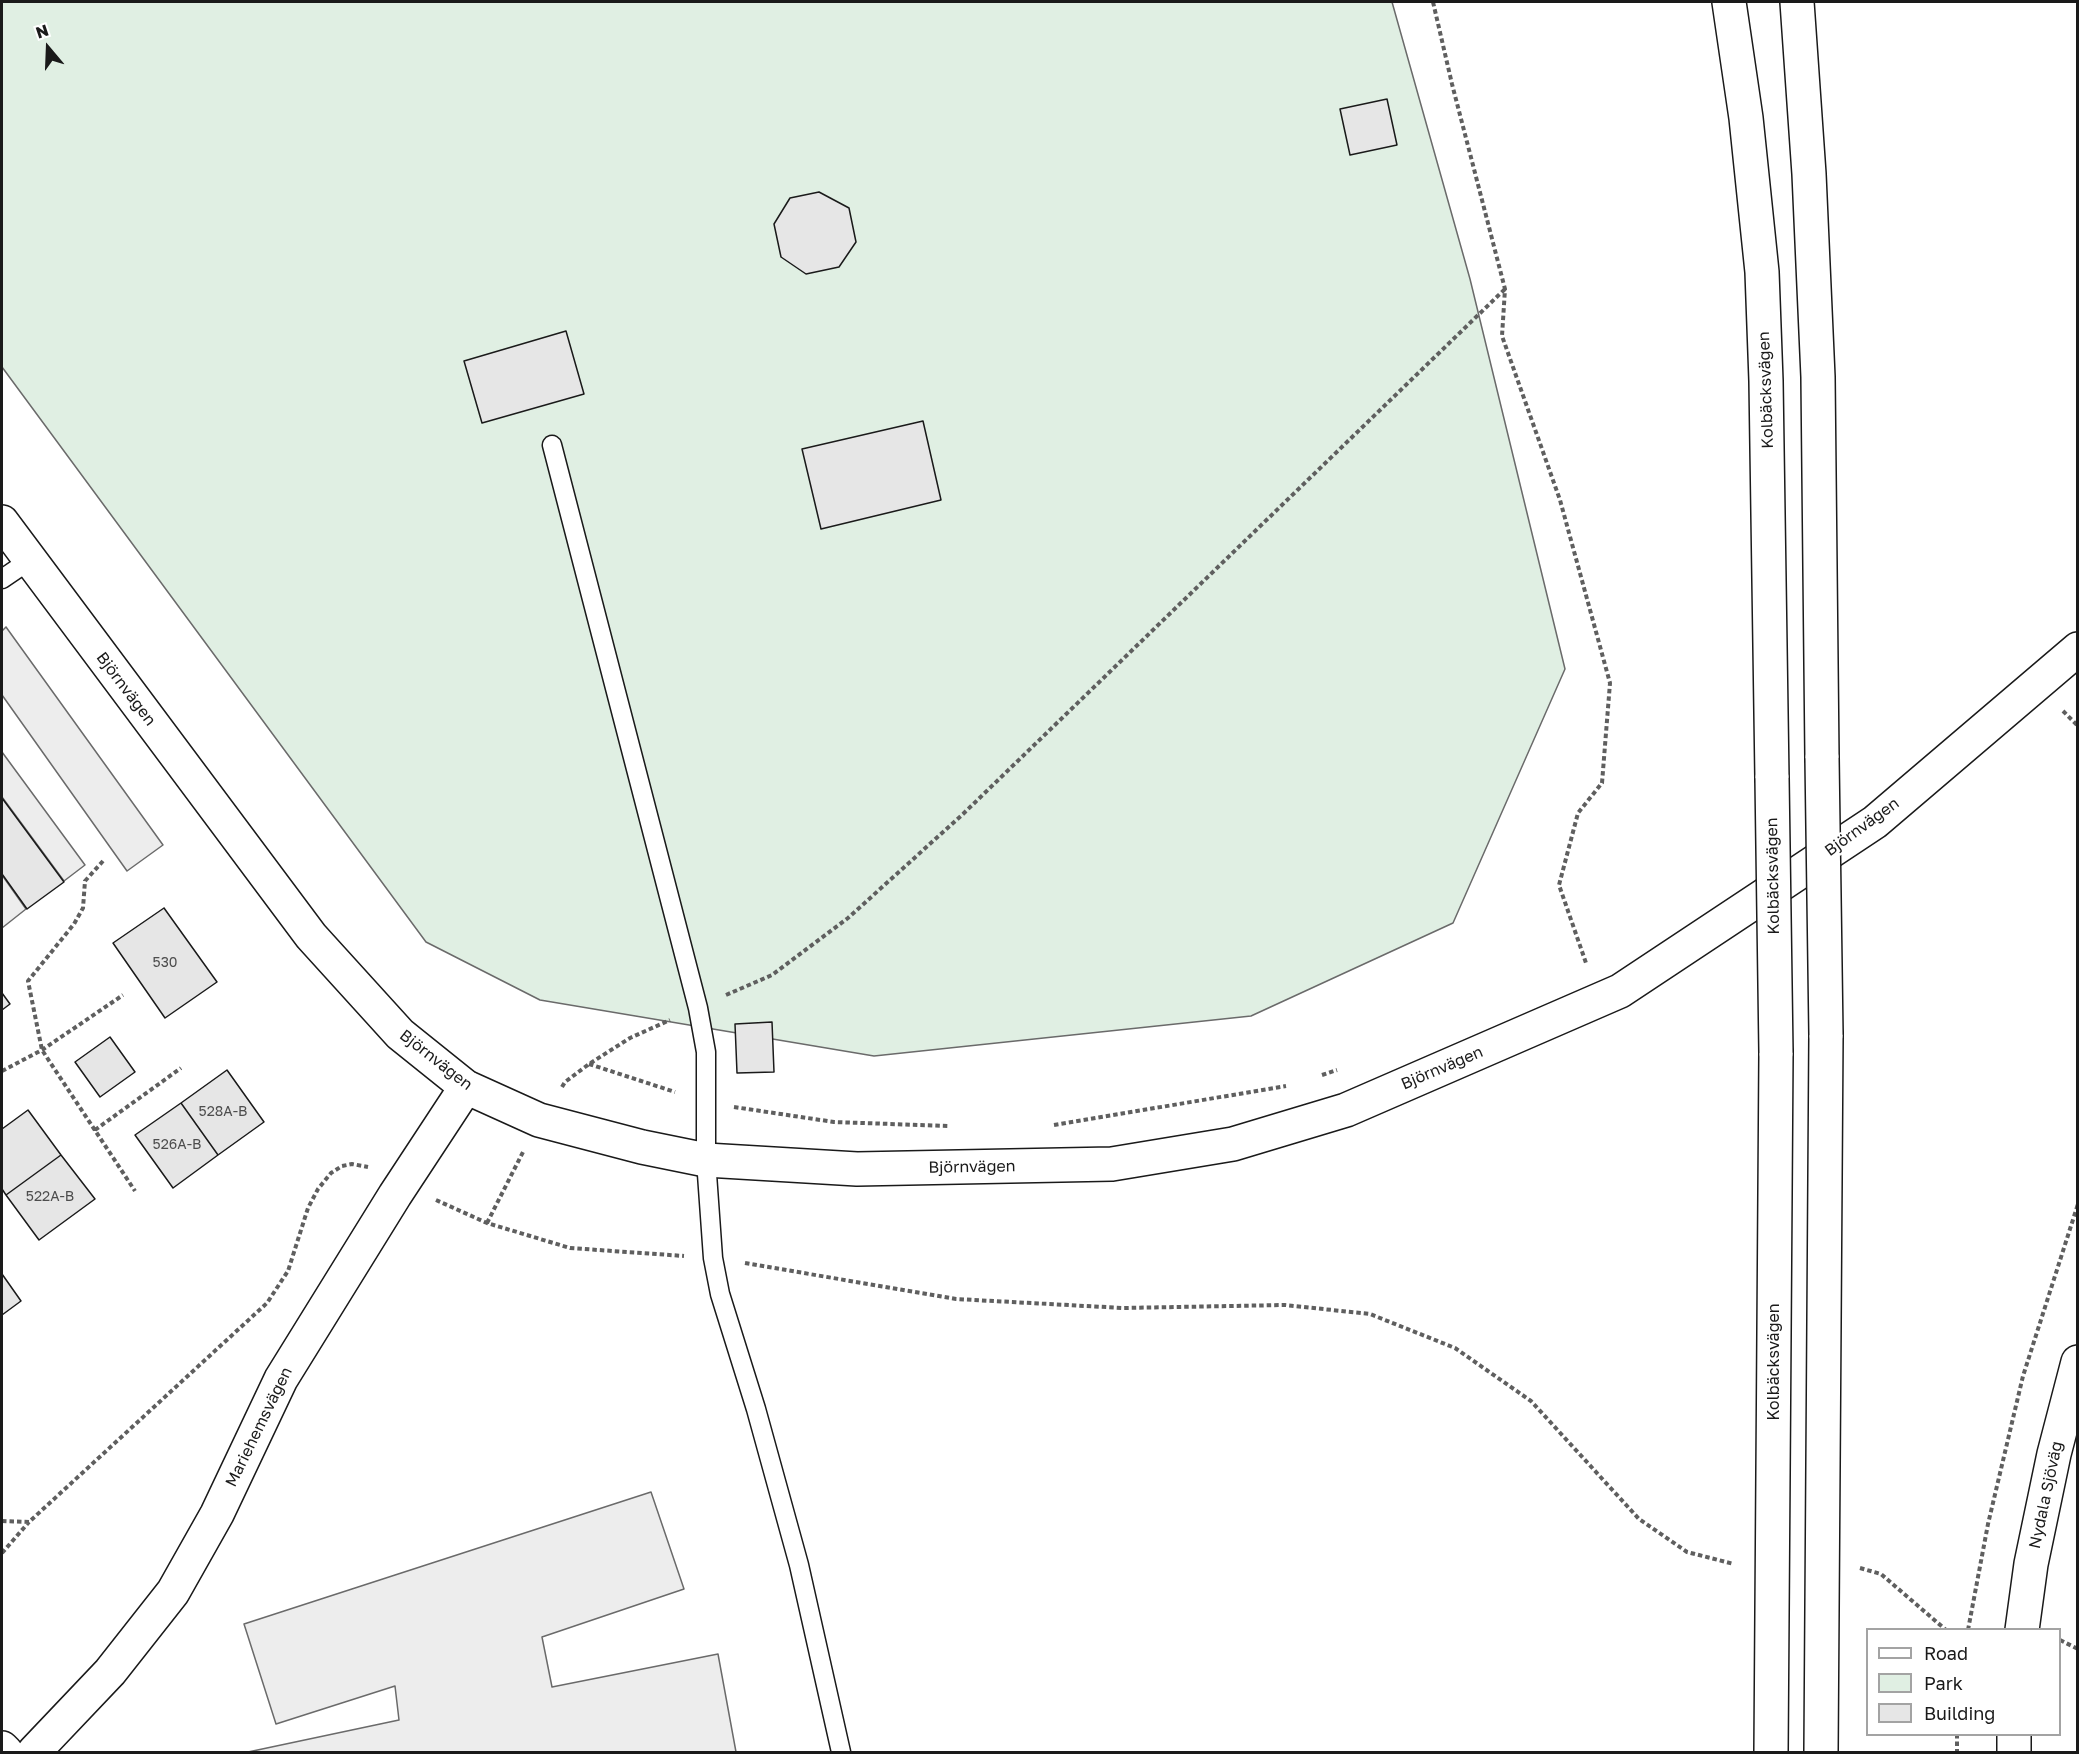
<!DOCTYPE html>
<meta charset="utf-8">
<style>
body{margin:0}
#map{position:relative;width:2079px;height:1754px;overflow:hidden;background:#fff;font-family:"Golos Text",sans-serif}
canvas{display:block}
.frame{position:absolute;inset:0;border:3px solid #1a1a1a;pointer-events:none}
.legend{position:absolute;left:1866px;top:1628px;width:195px;height:108px;box-sizing:border-box;background:#fff;border:2px solid #a3a3a3;margin:0;padding:8px 10px;list-style:none;font-size:18px;color:#1a1a1a}
.legend li{display:flex;align-items:center;gap:12px;height:30px}
.legend b{width:30px;border:2px solid #a3a3a3}
.north{position:absolute;left:18px;top:18px;width:60px;height:60px;-webkit-text-stroke:4px #fff;paint-order:stroke;rotate:341deg;font-size:16px;font-weight:700;line-height:24px;text-align:center;color:#1a1a1a}
.north::after{content:'';display:block;margin:auto;width:21px;height:27px;background:#1a1a1a;clip-path:polygon(50% 0,100% 100%,50% 72%,0 100%)}
</style>
<div id="map">
<canvas width="2079" height="1754"></canvas>
<div class="frame"></div>
<ul class="legend">
<li><b style="height:8px;background:#fff"></b>Road</li>
<li><b style="height:16px;background:#e0efe3"></b>Park</li>
<li><b style="height:16px;background:#e6e6e6"></b>Building</li>
</ul>
<div class="north">N</div>
</div>
<script>
const g = document.querySelector('canvas').getContext('2d');
g.lineJoin = 'round';
function paint(path, color) { g.fillStyle = color; g.fill(path, 'evenodd'); }
const shape = rows => new Path2D(rows.map(r => 'M' + r).join(''));
function strokePath(path, color, width, dash) { g.strokeStyle = color; g.lineWidth = width; g.lineCap = dash ? 'butt' : 'round'; g.setLineDash(dash || []); g.stroke(path); }
function write(font, color, halo, rows, align = 'center') {
  g.font = font + ' "Golos Text",sans-serif'; g.lineWidth = 4.5; g.setLineDash([]); g.textBaseline = 'middle'; g.strokeStyle = halo; g.fillStyle = color; for (const [text, x, y, turn = 0] of rows) {
    g.save(); g.translate(x, y); g.rotate((+turn || 0) * Math.PI / 180); g.textAlign = isNaN(turn) ? turn : align; if (halo) g.strokeText(text, 0, 0); g.fillText(text, 0, 0); g.restore();
  }
}
const green = shape([
 [2,2,1392,2,1470,279,1565,669,1453,923,1251,1016,874,1056,540,1000,426,942,2,367,2,2]
]);
const parking = shape([
 [6,627,163,845,127,871,2,695,2,631,6,627],
 [2,752,85,865,64,881,2,797,2,752],
 [2,875,26,909,2,928,2,875],
 [651,1492,684,1589,542,1637,552,1687,718,1654,736,1752,248,1752,399,1720,395,1686,276,1724,244,1624,651,1492]
]);
const building = shape([
 [1387,99,1397,145,1350,155,1340,109,1387,99],
 [819,192,849,208,856,242,839,267,806,274,781,257,774,224,790,198,819,192],
 [566,331,584,394,482,423,464,361,566,331],
 [923,421,941,500,821,529,802,449,923,421],
 [2,798,64,882,27,909,2,874,2,798],
 [164,908,217,982,165,1018,113,943,164,908],
 [2,993,10,1004,2,1010,2,993],
 [772,1022,774,1072,737,1073,735,1024,772,1022],
 [110,1037,135,1072,100,1097,75,1062,110,1037],
 [227,1070,264,1122,218,1155,181,1103,227,1070],
 [181,1103,218,1155,173,1188,135,1135,181,1103],
 [28,1110,61,1155,6,1195,2,1189,2,1129,28,1110],
 [61,1155,95,1199,39,1240,6,1195,61,1155],
 [2,1274,21,1301,2,1315,2,1274]
]);
const path = shape([
 [1433,2,1452,84,1505,289,1502,336,1560,500,1610,683,1602,783,1578,813,1559,885,1586,963],
 [2063,711,2078,726],
 [103,861,85,881,83,908,74,924,28,981,42,1050,135,1191],
 [726,995,772,975,848,918,963,814,1505,289],
 [589,1064,675,1092],
 [2,1071,42,1050,123,995],
 [1322,1075,1337,1070],
 [562,1087,565,1082,589,1064,630,1038,670,1020],
 [734,1107,834,1122,948,1126],
 [1054,1125,1286,1086],
 [95,1130,181,1068],
 [436,1200,487,1223,570,1248,684,1256],
 [487,1223,523,1152],
 [745,1263,956,1299,1123,1308,1285,1305,1370,1314,1455,1348,1531,1401,1639,1519,1687,1552,1734,1564],
 [2,1521,29,1522,267,1303,288,1271,308,1208,318,1189,331,1173,342,1166,352,1164,368,1167],
 [2,1553,29,1522],
 [1860,1568,1881,1574,1946,1630],
 [1968,1630,1988,1524,2023,1376,2078,1204],
 [2060,1640,2078,1649],
 [1957,1734,1957,1752]
]);
const service = shape([
 [552,445,698,1008,706,1052,706,1160,713,1258,720,1294,756,1409,799,1565,841,1752],
 [2,579,30,560]
]);
const minor = shape([
 [2022,1630,2031,1564,2054,1454,2078,1362],
 [2014,1734,2014,1752],
 [2,1748,6,1752],
 [34,1752,110,1672,173,1592,217,1514,281,1379,395,1195,466,1087]
]);
const tertiary = shape([
 [2,522,311,936,400,1034,466,1087,539,1120,642,1147,706,1160,857,1169,1112,1164,1233,1144,1346,1110,1620,991,1875,822,2078,649]
]);
const trunk = shape([
 [1729,2,1746,118,1762,272,1766,381,1772,778],
 [1797,2,1809,174,1818,377,1822,758],
 [1771,1752,1776,1053],
 [1821,1752,1826,1035]
]);
const trunkBridge = shape([
 [1822,758,1826,1035],
 [1772,778,1776,1053]
]);
const numberNames = [
 ["530",165,963],
 ["528A-B",223,1112],
 ["526A-B",177,1145],
 ["522A-B",50,1197]
];
const streetNames = [
 ["Kolbäcksvägen",1766,390,-92],
 ["Björnvägen",126,689,53],
 ["Björnvägen",1862,827,-36],
 ["Kolbäcksvägen",1773,876,-91],
 ["Björnvägen",436,1060,38],
 ["Björnvägen",1442,1068,-23],
 ["Björnvägen",972,1167,-1],
 ["Kolbäcksvägen",1774,1362,-90],
 ["Mariehemsvägen",259,1427,-64],
 ["Nydala Sjöväg",2046,1495,-78]
];
paint(green, '#e0efe3');
strokePath(green, '#6a6a6a', 1.5);
paint(parking, '#ededed');
strokePath(parking, '#6a6a6a', 1.5);
paint(building, '#e6e6e6');
strokePath(building, '#1a1a1a', 1.5);
strokePath(service, '#1a1a1a', 21);
strokePath(minor, '#1a1a1a', 36);
strokePath(tertiary, '#1a1a1a', 36);
strokePath(trunk, '#1a1a1a', 36);
strokePath(path, '#5f5f5f', 4, [4.5, 3]);
strokePath(service, '#fff', 18);
strokePath(minor, '#fff', 33);
strokePath(tertiary, '#fff', 33);
strokePath(trunk, '#fff', 33);
strokePath(trunkBridge, '#1a1a1a', 36, []);
strokePath(trunkBridge, '#fff', 33);
write('14px', '#4d4d4d', null, numberNames);
write('16px', '#1a1a1a', '#fff', streetNames);
</script>
